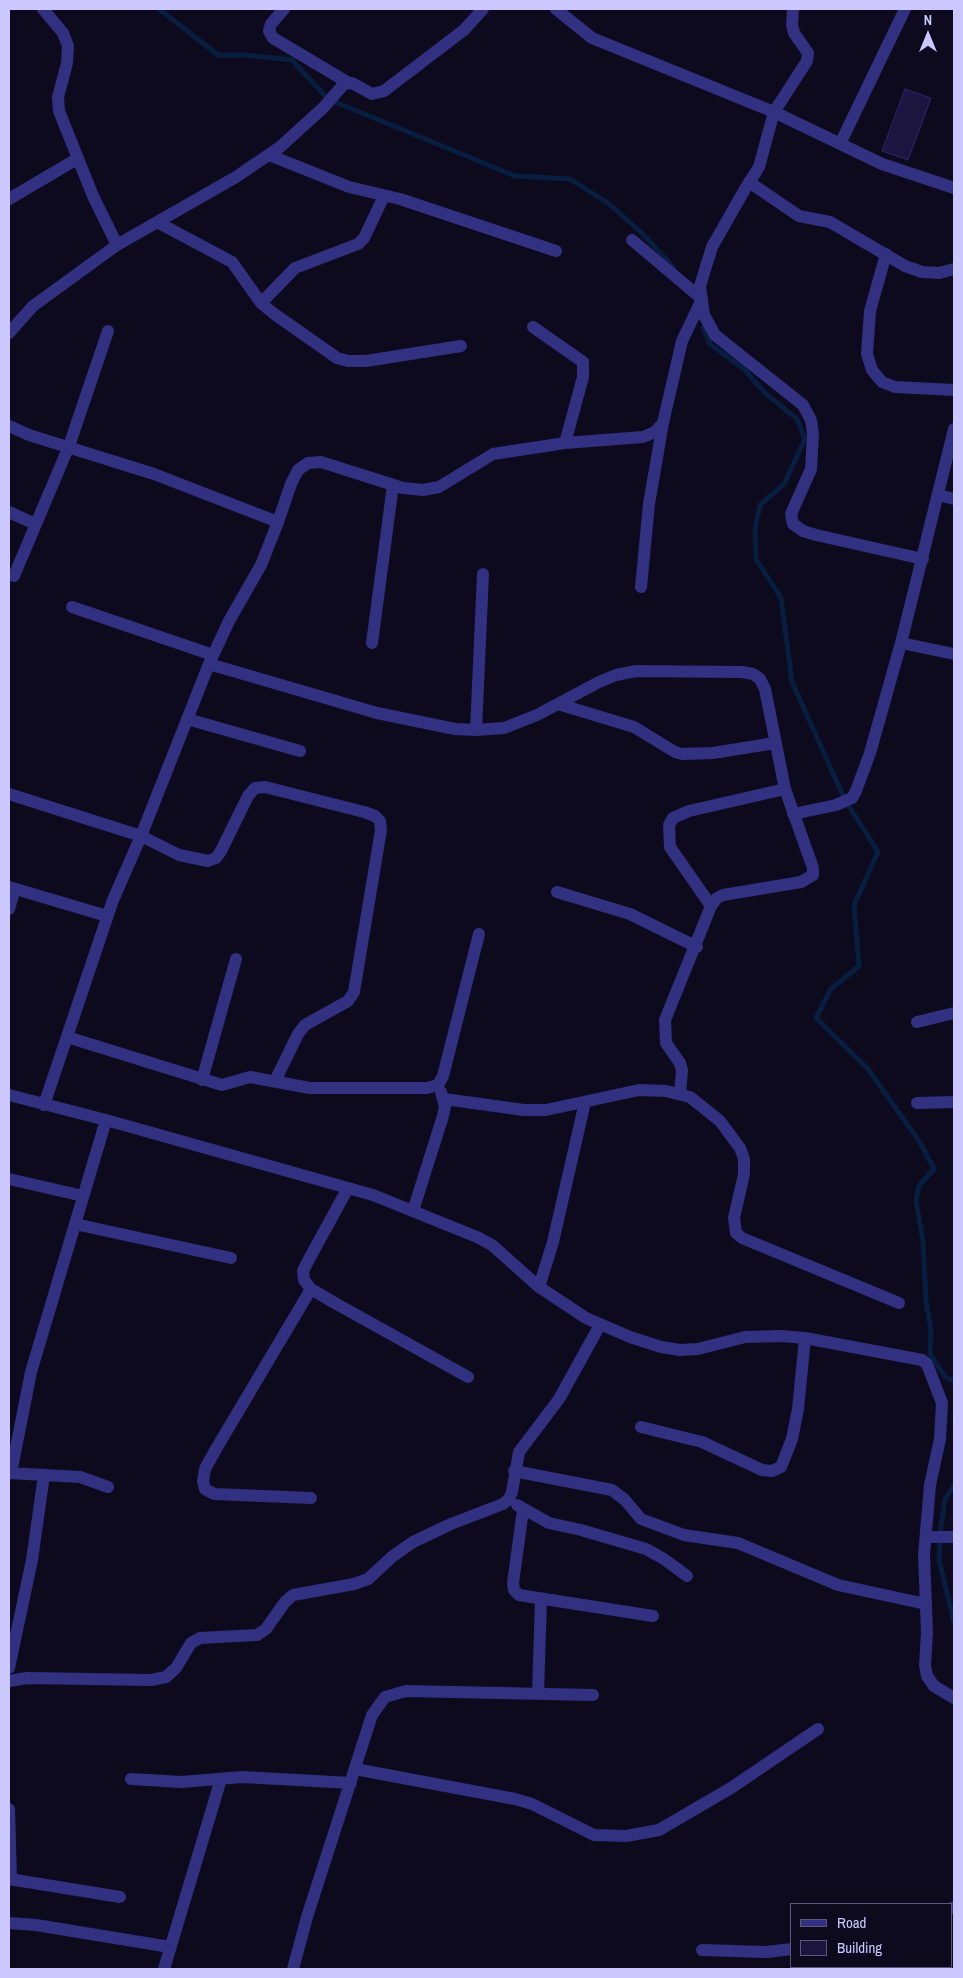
<!DOCTYPE html>
<style>
body{margin:0}
#map{position:relative;width:963px;height:1978px;overflow:hidden;background:#0d0a1e;font-family:"Archivo Narrow",sans-serif}
canvas{display:block}
.frame{position:absolute;inset:0;border:10px solid #ccc7ff;pointer-events:none}
.legend{position:absolute;left:790px;top:1903px;width:162px;height:65px;box-sizing:border-box;background:#0d0a1e;border:1px solid #595678;margin:0;padding:6px 9px;list-style:none;font-size:15px;color:#ccc7ff}
.legend li{display:flex;align-items:center;gap:10px;height:25px}
.legend b{width:25px;border:1px solid #595678}
.north{position:absolute;left:903px;top:10px;width:50px;height:50px;-webkit-text-stroke:4px #0d0a1e;paint-order:stroke;rotate:0deg;font-size:14px;font-weight:700;line-height:20px;text-align:center;color:#ccc7ff}
.north::after{content:'';display:block;margin:auto;width:18px;height:22px;background:#ccc7ff;clip-path:polygon(50% 0,100% 100%,50% 72%,0 100%)}
</style>
<div id="map">
<canvas width="963" height="1978"></canvas>
<div class="frame"></div>
<ul class="legend">
<li><b style="height:6px;background:#323181"></b>Road</li>
<li><b style="height:14px;background:#1c1540"></b>Building</li>
</ul>
<div class="north">N</div>
</div>
<script>
const g = document.querySelector('canvas').getContext('2d');
g.lineJoin = 'round';
const shape = rows => new Path2D(rows.map(r => 'M' + r).join(''));
function strokePath(path, color, width, dash) { g.strokeStyle = color; g.lineWidth = width; g.lineCap = dash ? 'butt' : 'round'; g.setLineDash(dash || []); g.stroke(path); }
function paint(path, color) { g.fillStyle = color; g.fill(path, 'evenodd'); }
const stream = shape([
 [159,9,218,55,245,55,292,60,328,99,515,176,570,179,608,203,642,233,674,268],
 [703,328,710,344,744,369,764,392,797,419,805,439,784,484,760,505,755,529,756,559,781,598,792,682,845,800,878,852,854,905,859,966,831,989,816,1018,868,1069,921,1144,934,1169,919,1186,916,1201,923,1241,926,1301,931,1330,930,1354,945,1377,954,1381],
 [954,1485,945,1499,941,1525,939,1560,954,1622]
]);
const building = shape([
 [905,89,931,98,908,160,882,151,905,89]
]);
const minor = shape([
 [43,9,63,33,68,46,67,63,58,97,59,111,93,196,117,245],
 [284,9,271,24,269,31,273,38,347,82],
 [556,9,592,38,774,112,882,164,954,188],
 [793,9,792,25,794,33,808,53,807,61,774,112,759,167,745,189,712,247,700,286,704,315,715,335,803,405,811,420,813,434,811,469,791,514,793,524,803,531,816,535,923,559],
 [840,144,905,9],
 [269,155,349,187,400,199,556,251],
 [749,182,799,216,830,222,905,266,922,272,939,273,954,269],
 [9,199,77,159],
 [157,222,232,262,261,303,273,313,337,358,348,361,366,361,461,346],
 [632,240,702,299,682,341,663,423,649,504,641,587],
 [886,254,870,311,867,354,872,370,882,382,895,387,954,390],
 [261,303,295,268,358,244,364,238,384,196],
 [533,327,583,362,583,377,565,443],
 [9,333,33,306,117,245,236,177,280,147,323,108,344,84,352,83,372,94,384,91,464,30,483,9],
 [9,426,29,435,154,474,278,522],
 [938,495,954,499],
 [9,512,35,524],
 [14,576,69,446,108,331],
 [72,607,213,655],
 [372,643,393,485],
 [901,643,954,654],
 [209,664,377,713,455,729,476,730,504,728,537,715,599,682,616,675,636,671,742,672,753,674,760,679,765,689,785,789,813,868,813,875,801,882,723,895,717,898,711,906,665,1020,666,1043,680,1063,682,1070,680,1094],
 [558,704,634,727,675,752,682,754,713,753,775,743],
 [187,719,300,751],
 [476,730,483,574],
 [9,794,141,836,179,855,208,861,216,858,221,851,248,796,255,788,265,787,364,812,375,816,380,821,381,830,354,992,348,1001,305,1025,298,1034,275,1081],
 [793,814,836,805,852,798,856,791,870,753,901,643,954,429],
 [9,887,107,916],
 [557,892,630,914,697,947],
 [711,906,670,847,669,825,673,818,689,811,785,789],
 [9,909,15,889],
 [917,1022,954,1013],
 [67,1037,222,1085,250,1077,310,1088,427,1088,438,1085,443,1076,479,934],
 [202,1080,236,959],
 [9,1095,106,1120,373,1195,477,1237,492,1245,539,1287,586,1318,630,1337,661,1347,680,1350,698,1349,745,1337,781,1336,805,1338,922,1360,927,1364,942,1403,940,1439,930,1485,924,1555,927,1632,925,1665,927,1676,934,1686,954,1698],
 [444,1099,524,1110,546,1110,639,1090,666,1091,690,1097,720,1121,740,1148,744,1159,744,1174,734,1218,736,1233,742,1238,899,1303],
 [917,1103,954,1102],
 [44,1105,113,900,141,836,209,664,229,621,261,565,278,522,291,484,298,470,308,463,321,462,403,488,423,490,439,487,493,454,565,443,643,437,655,432,663,423],
 [9,1179,83,1196],
 [348,1188,308,1261,303,1271,304,1280,311,1289,333,1302,468,1377],
 [413,1211,443,1116,445,1107,441,1092],
 [75,1224,231,1258],
 [539,1287,553,1242,585,1102],
 [311,1289,216,1449,205,1469,203,1481,205,1489,214,1494,311,1498],
 [641,1427,702,1442,762,1470,772,1471,781,1467,792,1439,798,1409,805,1338],
 [514,1471,612,1490,625,1500,641,1519,684,1535,738,1543,838,1585,926,1604],
 [9,1473,80,1477,108,1487],
 [11,1473,31,1372,106,1120],
 [517,1505,549,1523,581,1530,646,1549,664,1559,687,1576],
 [523,1510,513,1583,514,1590,519,1595,653,1616],
 [926,1537,954,1537],
 [9,1668,32,1560,44,1475],
 [9,1681,27,1678,151,1680,166,1677,176,1668,191,1643,200,1638,257,1635,266,1629,285,1602,293,1595,354,1584,368,1579,393,1556,413,1542,451,1524,503,1504,509,1499,512,1492,519,1452,559,1399,600,1325],
 [538,1694,541,1599],
 [355,1769,515,1799,532,1804,594,1835,626,1836,659,1830,731,1788,818,1729],
 [131,1779,181,1782,242,1777,351,1783],
 [9,1809,11,1879],
 [9,1879,120,1897],
 [952,1908,954,1907],
 [9,1923,36,1925,170,1947],
 [702,1950,767,1952,792,1949],
 [164,1969,221,1779],
 [293,1969,307,1917,372,1715,385,1697,406,1691,593,1695]
]);
strokePath(stream, '#071e40', 5);
paint(building, '#1c1540');
strokePath(building, '#31256e', 1);
strokePath(minor, '#323181', 12);
</script>
